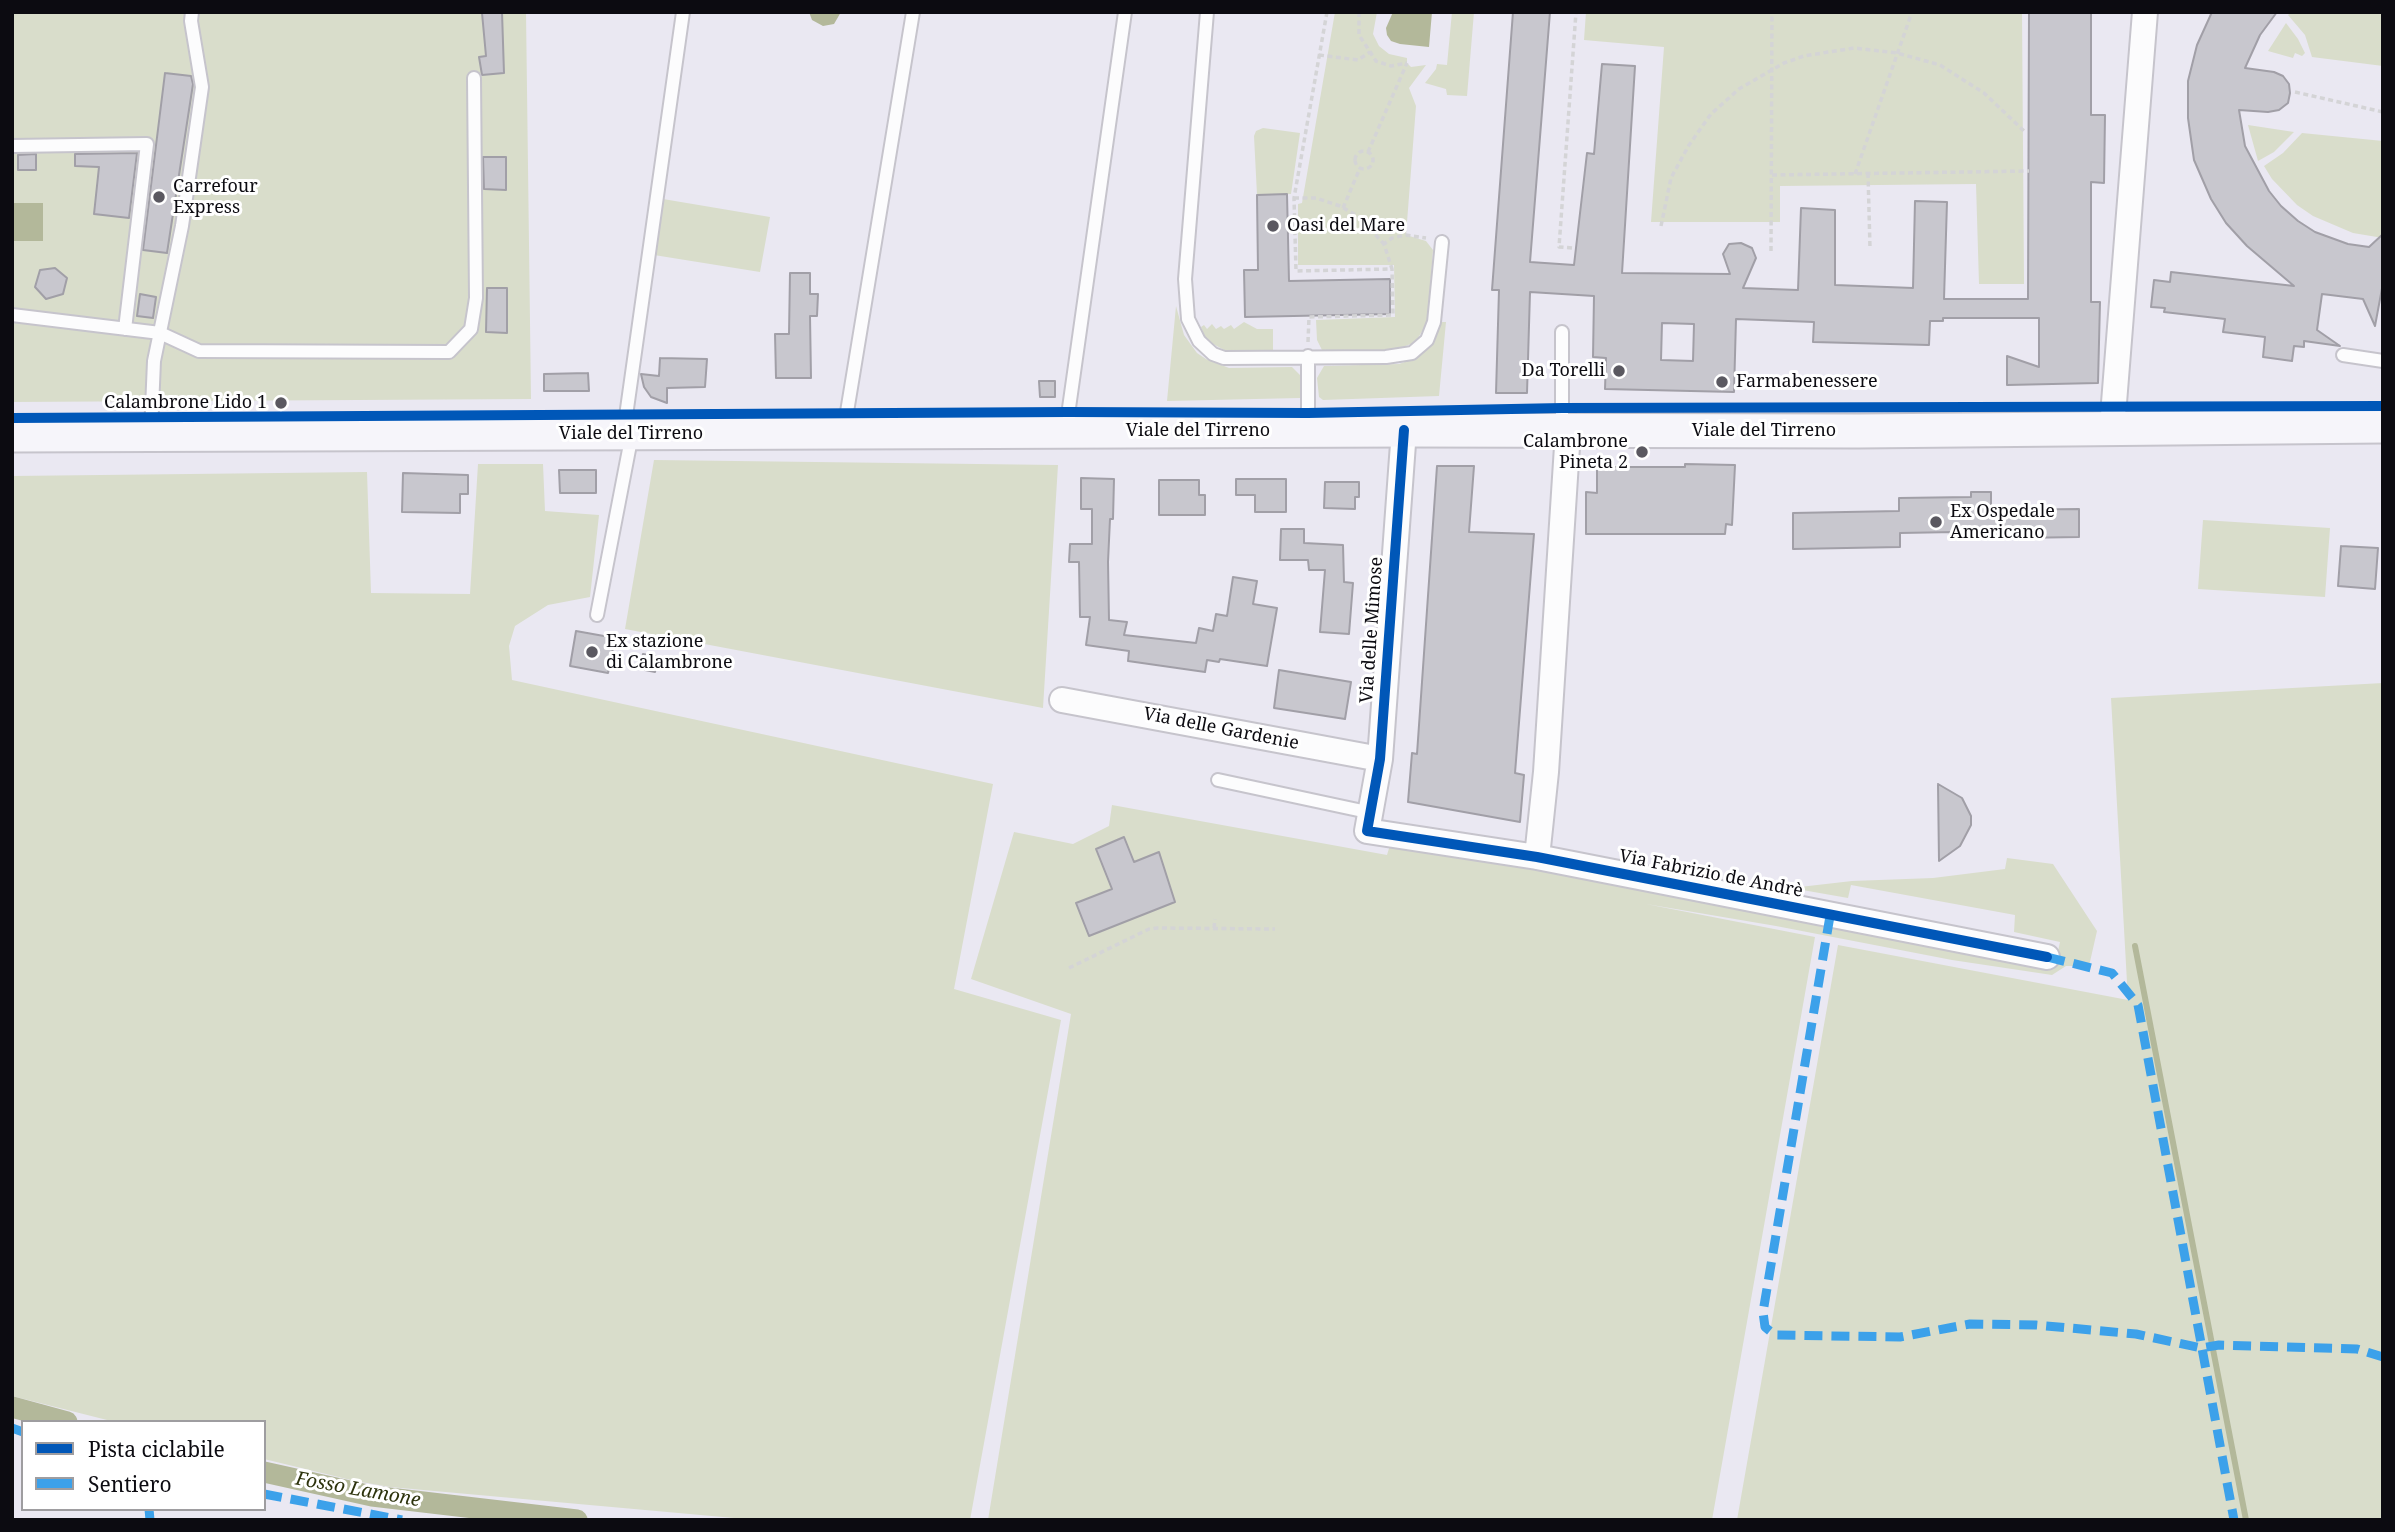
<!DOCTYPE html>
<meta charset="utf-8">
<style>
body{margin:0}
#map{position:relative;width:2395px;height:1532px;overflow:hidden;background:#eae8f2;font-family:"Noto Serif",serif}
canvas{display:block}
.frame{position:absolute;inset:0;border:14px solid #0c0b11;pointer-events:none}
.legend{position:absolute;left:21px;top:1420px;width:245px;height:91px;box-sizing:border-box;background:#fff;border:2px solid #9e9da0;margin:0;padding:9px 12px;list-style:none;font-size:21px;color:#0c0b11}
.legend li{display:flex;align-items:center;gap:14px;height:35px}
.legend b{width:35px;border:2px solid #9e9da0}
</style>
<div id="map">
<canvas width="2395" height="1532"></canvas>
<div class="frame"></div>
<ul class="legend">
<li><b style="height:9px;background:#0057b8"></b>Pista ciclabile</li>
<li><b style="height:9px;background:#3ca1ea"></b>Sentiero</li>
</ul>
</div>
<script>
const g = document.querySelector('canvas').getContext('2d');
g.lineJoin = 'round';
function paint(path, color) { g.fillStyle = color; g.fill(path, 'evenodd'); }
const shape = rows => new Path2D(rows.map(r => 'M' + r).join(''));
function strokePath(path, color, width, dash) { g.strokeStyle = color; g.lineWidth = width; g.lineCap = dash ? 'butt' : 'round'; g.setLineDash(dash || []); g.stroke(path); }
function write(font, color, halo, rows, align = 'center') {
  g.font = font + ' "Noto Serif",serif'; g.lineWidth = 6; g.setLineDash([]); g.textBaseline = 'middle'; g.strokeStyle = halo; g.fillStyle = color; for (const [text, x, y, turn = 0] of rows) {
    g.save(); g.translate(x, y); g.rotate((+turn || 0) * Math.PI / 180); g.textAlign = isNaN(turn) ? turn : align; if (halo) g.strokeText(text, 0, 0); g.fillText(text, 0, 0); g.restore();
  }
}
const green = shape([
 [12,12,526,12,531,399,12,402],
 [1335,12,1377,12,1373,34,1379,46,1389,54,1407,58,1407,63,1411,67,1426,65,1409,88,1416,106,1406,235,1426,241,1433,250,1428,315,1427,323,1418,338,1411,344,1394,350,1322,350,1317,340,1316,320,1395,317,1394,265,1298,265,1298,204,1302,203],
 [1452,12,1474,12,1467,96,1447,95,1446,89,1425,83,1436,69,1437,64,1447,65],
 [1586,12,2022,12,2024,284,1979,284,1976,184,1780,186,1780,222,1651,222,1664,47,1584,40],
 [2291,12,2383,12,2383,66,2312,57,2305,35,2288,15],
 [2286,23,2298,39,2305,53,2302,56,2295,53,2293,58,2268,51],
 [2248,125,2294,132,2274,152,2258,161],
 [1263,128,1300,133,1291,194,1257,195,1254,136,1256,131],
 [2302,133,2383,141,2383,238,2353,233,2313,216,2297,205,2272,179,2264,166,2283,153],
 [663,199,770,217,760,272,654,255],
 [1176,306,1184,335,1197,353,1206,359,1229,368,1292,367,1300,375,1300,398,1167,401],
 [1244,322,1257,329,1273,329,1273,350,1270,352,1228,352,1213,344,1205,337,1201,327,1204,325,1207,329,1212,324,1216,329,1221,326,1224,329,1231,325,1234,329],
 [1441,322,1446,322,1439,396,1323,400,1319,397,1317,378,1324,366,1399,364,1413,359,1429,348],
 [654,460,1058,465,1043,708,625,629],
 [478,464,543,464,545,511,599,515,590,597,548,605,515,626,509,646,512,680,993,784,954,989,1061,1020,970,1520,756,1520,390,1487,355,1481,264,1459,264,1422,115,1422,12,1396,12,476,367,472,371,593,470,594],
 [2203,520,2330,528,2325,597,2198,589],
 [2383,683,2383,1520,1737,1520,1838,945,2128,1000,2111,698],
 [1112,805,1387,855,1390,845,1398,841,2057,956,2060,942,2014,932,2015,915,1851,885,1848,898,1791,888,1852,881,1933,878,2005,869,2007,858,2053,864,2097,931,2089,966,2066,966,2052,975,1952,960,1776,926,1646,904,1815,937,1712,1520,988,1520,1071,1014,971,979,1014,832,1073,844,1109,826]
]);
const water = shape([
 [809,12,841,12,834,24,823,26,812,20],
 [1393,12,1432,12,1429,47,1400,44,1391,41,1387,35,1386,28],
 [12,203,43,203,43,241,12,241]
]);
const stream = shape([
 [2135,946,2246,1520]
]);
const canal = shape([
 [12,1407,67,1422],
 [264,1472,372,1496,577,1520]
]);
const building = shape([
 [502,12,504,73,482,75,479,57,486,56,482,13,502,12],
 [1513,12,1550,12,1530,262,1574,265,1587,153,1594,154,1602,64,1635,66,1622,273,1730,274,1723,254,1729,244,1741,243,1752,248,1756,258,1743,288,1798,290,1801,208,1835,210,1835,285,1913,288,1915,201,1947,202,1944,299,2028,299,2029,12,2091,12,2091,115,2105,115,2104,183,2091,182,2091,302,2100,302,2098,383,2007,385,2007,356,2039,367,2039,318,1943,318,1943,321,1930,321,1929,345,1813,342,1814,322,1736,319,1734,392,1605,389,1606,358,1593,357,1594,296,1530,292,1527,393,1496,393,1499,290,1492,290,1513,12],
 [1662,323,1694,324,1693,361,1661,360,1662,323],
 [2212,12,2277,12,2260,35,2245,68,2274,72,2283,76,2289,84,2290,93,2288,103,2279,110,2268,112,2239,110,2245,146,2269,191,2281,206,2298,221,2315,232,2348,244,2369,247,2383,234,2383,283,2375,326,2363,299,2322,294,2317,330,2340,346,2304,341,2304,347,2294,346,2292,361,2263,357,2265,337,2223,332,2225,319,2164,312,2165,308,2151,307,2154,280,2170,282,2171,272,2294,286,2247,246,2226,223,2211,199,2194,160,2188,118,2188,81,2197,45,2212,12],
 [165,73,191,76,193,84,167,253,143,250,165,73],
 [137,153,129,218,94,214,99,167,75,166,75,154,137,153],
 [36,154,36,170,18,170,18,155,36,154],
 [483,157,506,157,506,190,484,189,483,157],
 [1287,194,1289,281,1390,279,1390,314,1245,317,1244,270,1258,270,1257,195,1287,194],
 [55,268,67,278,63,294,46,299,35,287,40,270,55,268],
 [790,273,810,273,810,294,818,294,817,316,810,316,811,378,776,378,775,334,789,334,790,273],
 [487,288,507,288,507,333,486,332,487,288],
 [140,294,156,297,153,318,137,316,140,294],
 [660,358,707,359,705,387,667,388,667,403,651,397,644,387,641,374,659,376,660,358],
 [588,373,589,391,544,391,544,374,588,373],
 [1039,381,1055,381,1055,397,1040,397,1039,381],
 [1685,464,1735,465,1732,525,1726,524,1725,534,1586,534,1586,492,1597,493,1597,467,1685,467,1685,464],
 [1437,466,1474,466,1469,532,1534,534,1515,773,1524,775,1520,822,1408,802,1412,753,1417,754,1437,466],
 [559,470,596,470,596,493,560,493,559,470],
 [403,473,468,475,468,494,460,494,460,513,402,512,403,473],
 [1081,478,1114,479,1113,519,1110,519,1108,562,1109,620,1127,622,1124,635,1196,643,1199,628,1213,631,1216,614,1227,616,1233,577,1257,581,1253,604,1277,608,1267,666,1220,659,1219,662,1207,660,1205,672,1128,661,1129,651,1086,645,1090,617,1080,617,1079,562,1069,562,1070,544,1092,544,1092,509,1081,509,1081,478],
 [1236,479,1286,479,1286,512,1255,512,1255,495,1236,495,1236,479],
 [1159,480,1199,480,1199,495,1205,495,1205,515,1159,515,1159,480],
 [1325,482,1359,482,1359,497,1355,497,1355,509,1324,508,1325,482],
 [1971,492,1991,492,1991,510,2079,509,2079,537,1955,539,1955,532,1900,533,1900,547,1793,549,1793,513,1899,511,1899,498,1971,497,1971,492],
 [1281,529,1304,529,1304,543,1343,545,1344,582,1353,583,1349,634,1320,632,1325,570,1309,570,1308,560,1280,560,1281,529],
 [2341,546,2378,548,2375,589,2338,586,2341,546],
 [576,631,615,638,608,673,570,666,576,631],
 [643,654,658,657,655,672,640,669,643,654],
 [1279,670,1351,682,1345,719,1274,708,1279,670],
 [1938,784,1962,798,1971,816,1971,825,1960,846,1939,861,1938,784],
 [1124,837,1134,862,1159,852,1175,902,1089,936,1076,903,1112,889,1096,849,1124,837]
]);
const path = shape([
 [1327,12,1294,198,1296,271,1392,269,1384,244,1392,238,1406,235,1426,238],
 [1359,12,1359,35,1376,61,1391,66,1407,63],
 [1319,55,1358,60,1370,52],
 [2295,92,2383,112],
 '1355 160a9 9 0 1 1 18 0a9 9 0 1 1-18 0Z',
 [1368,152,1407,63],
 [1868,173,1870,248],
 [1855,174,1912,12],
 [1772,175,2029,171],
 [1294,198,1316,198,1340,206,1359,217,1384,244],
 [1343,208,1360,168],
 [1661,226,1671,178,1689,145,1711,114,1739,89,1784,63,1804,56,1854,48,1897,53,1940,65,1984,93,2024,131],
 [1572,248,1559,247,1576,12],
 [1771,251,1772,12],
 [1308,342,1309,317,1393,315,1392,269],
 [1214,928,1215,919],
 [1069,968,1149,929,1157,928,1275,929]
]);
const service = shape([
 [1207,12,1185,279,1188,319,1199,341,1213,354,1224,358,1386,357,1412,353,1427,340,1434,322,1442,242],
 [12,146,147,144,125,329],
 [12,315,160,333,199,351,449,352,471,329,476,298,474,78],
 [2343,355,2383,361],
 [1308,356,1308,429],
 [1066,429,1125,12],
 [1562,429,1562,332],
 [624,430,683,12],
 [844,430,913,12],
 [151,432,154,361,182,226,202,87,191,21,192,12],
 [597,615,632,434],
 [1218,780,1372,813]
]);
const minor = shape([
 [2112,428,2145,12],
 [1404,430,1380,759,1367,831,1537,857,2047,957],
 [1062,700,1380,759],
 [1537,857,1546,772,1568,431]
]);
const secondary = shape([
 [12,435,1410,430,1859,431,2383,426]
]);
const quiet = shape([
 [1830,916,1763,1312,1765,1327,1775,1335,1900,1337,1970,1324,2036,1325,2136,1334,2201,1348,2219,1345,2357,1349,2383,1357],
 [2047,957,2112,973,2138,1005,2234,1520],
 [12,1428,23,1432],
 [264,1494,402,1520],
 [149,1509,150,1520]
]);
const cycleway = shape([
 [12,418,1068,412,1308,413,1562,408,2383,406],
 [1404,430,1380,759,1367,831,1537,857,2047,957]
]);
const markers = [
 [159,197,7,"#5a5860"],
 [1273,226,7,"#5a5860"],
 [1619,371,7,"#5a5860"],
 [1722,382,7,"#5a5860"],
 [281,403,7,"#5a5860"],
 [1642,452,7,"#5a5860"],
 [1936,522,7,"#5a5860"],
 [592,652,7,"#5a5860"]
];
const poiNames = [
 ["Carrefour",173,187],
 ["Express",173,208],
 ["Oasi del Mare",1287,226],
 ["Da Torelli",1605,371,"right"],
 ["Farmabenessere",1736,382],
 ["Calambrone Lido 1",267,403,"right"],
 ["Calambrone",1628,442,"right"],
 ["Pineta 2",1628,463,"right"],
 ["Ex Ospedale",1950,512],
 ["Americano",1950,533],
 ["Ex stazione",606,642],
 ["di Calambrone",606,663]
];
const streetNames = [
 ["Viale del Tirreno",1198,431],
 ["Viale del Tirreno",1764,431],
 ["Viale del Tirreno",631,434],
 ["Via delle Mimose",1372,630,-86],
 ["Via delle Gardenie",1221,729,11],
 ["Via Fabrizio de Andrè",1711,874,11]
];
const waterNames = [
 ["Fosso Lamone",358,1490,10]
];
paint(green, '#d9ddcb');
paint(water, '#b3b89a');
strokePath(stream, '#b3b89a', 6);
strokePath(canal, '#b3b89a', 21);
paint(building, '#c8c7ce');
strokePath(building, '#a19fa7', 2);
strokePath(service, '#c6c4cc', 16);
strokePath(minor, '#c6c4cc', 28);
strokePath(secondary, '#c6c4cc', 37);
strokePath(path, '#d4d4d6', 3.5, [5, 3.5]);
strokePath(service, '#fcfcfd', 12);
strokePath(minor, '#fcfcfd', 24);
strokePath(secondary, '#f6f5fa', 33);
strokePath(quiet, '#3ca1ea', 9, [18, 9]);
strokePath(cycleway, '#0057b8', 10);
for (const [x, y, r, color] of markers) { const dot = new Path2D(); dot.arc(x, y, r, 0, 2 * Math.PI); g.fillStyle = color; g.fill(dot); strokePath(dot, '#fff', 2.5); }
write('18px', '#0c0b11', '#fff', poiNames, 'left');
write('18px', '#0c0b11', '#fff', streetNames);
write('italic 19px', '#2d330d', '#fff', waterNames);
</script>
